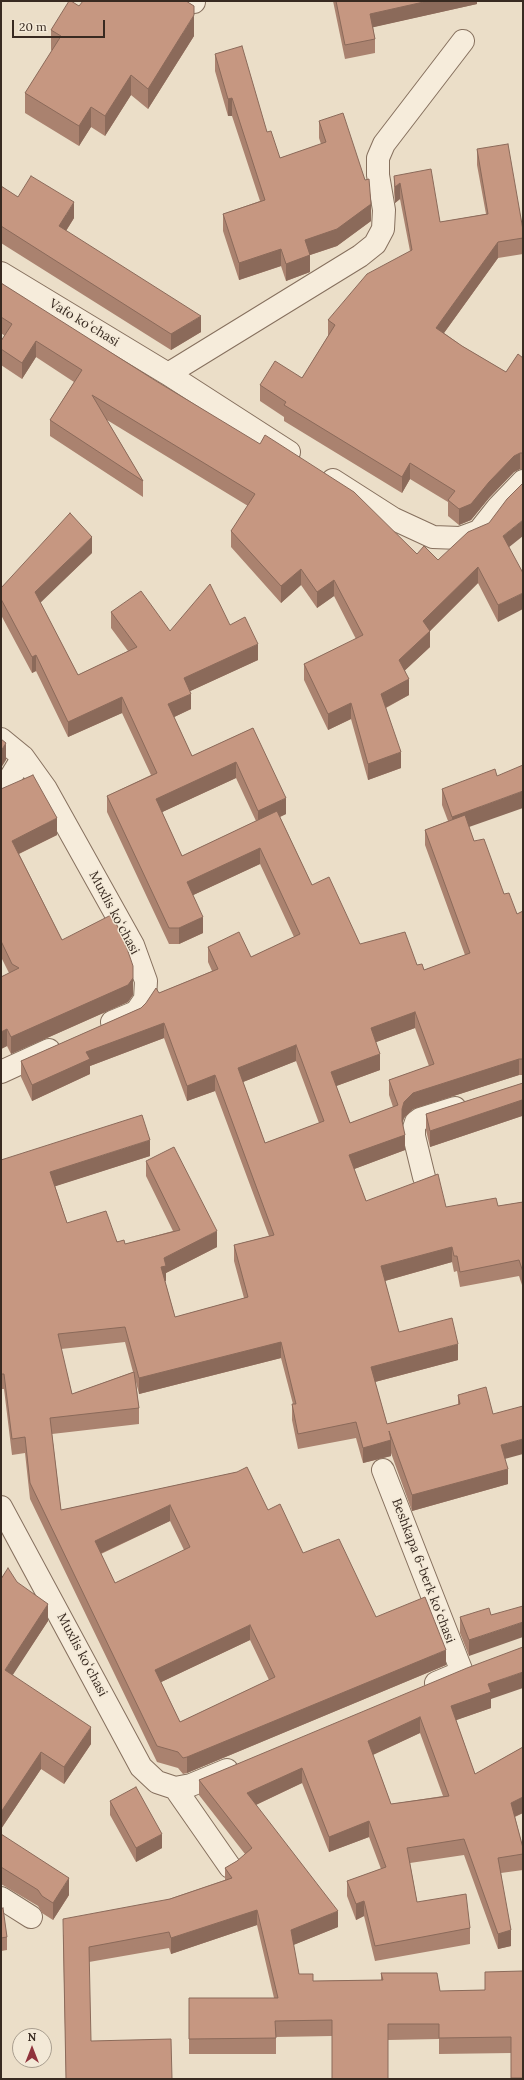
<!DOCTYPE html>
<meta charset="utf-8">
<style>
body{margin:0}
#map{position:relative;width:524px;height:2080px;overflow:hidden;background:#ebdec8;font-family:Lora,serif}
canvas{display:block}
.frame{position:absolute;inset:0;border:2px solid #382a21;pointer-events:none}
.north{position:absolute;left:12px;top:2028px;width:40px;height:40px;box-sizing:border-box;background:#f3e9d7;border:1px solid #a89d8e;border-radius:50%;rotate:0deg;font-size:11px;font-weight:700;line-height:16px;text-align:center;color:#382a21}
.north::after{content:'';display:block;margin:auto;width:14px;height:18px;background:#90333c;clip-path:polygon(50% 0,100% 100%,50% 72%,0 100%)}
.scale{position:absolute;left:12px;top:20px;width:93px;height:18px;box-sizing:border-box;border:2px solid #382a21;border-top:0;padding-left:5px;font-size:12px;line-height:14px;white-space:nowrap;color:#382a21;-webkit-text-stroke:3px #f3e9d7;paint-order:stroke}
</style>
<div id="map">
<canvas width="524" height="2080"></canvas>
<div class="frame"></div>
<div class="north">N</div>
<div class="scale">20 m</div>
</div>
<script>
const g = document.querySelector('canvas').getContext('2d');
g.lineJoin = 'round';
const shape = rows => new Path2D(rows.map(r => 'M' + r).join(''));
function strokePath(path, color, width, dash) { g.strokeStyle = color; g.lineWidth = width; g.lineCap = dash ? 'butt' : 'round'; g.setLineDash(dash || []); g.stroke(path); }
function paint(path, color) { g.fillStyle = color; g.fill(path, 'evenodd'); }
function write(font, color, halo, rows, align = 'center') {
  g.font = font + ' Lora,serif'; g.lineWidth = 3; g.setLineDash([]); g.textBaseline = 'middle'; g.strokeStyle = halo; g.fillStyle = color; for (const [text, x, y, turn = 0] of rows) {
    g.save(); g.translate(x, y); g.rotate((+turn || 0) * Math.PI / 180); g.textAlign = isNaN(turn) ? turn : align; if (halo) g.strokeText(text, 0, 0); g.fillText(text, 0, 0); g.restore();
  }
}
const minor = shape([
 [193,1,194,2],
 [1,273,168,374,289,452],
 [168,374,360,256,375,244,383,229,384,210,378,175,378,158,384,144,463,41],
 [333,480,394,519,433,537,460,538,479,531,498,507,523,481],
 [1,739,23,757,46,789,133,945,146,981,145,999,136,1012,112,1022],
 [1,793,23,757],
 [1,1072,49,1050],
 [424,1177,414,1136,414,1128,416,1122,420,1119,455,1108],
 [383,1470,462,1672,436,1683],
 [1,1507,141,1767,157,1782,175,1788],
 [175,1788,191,1785,227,1770],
 [175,1788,230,1867],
 [1,1898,31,1917]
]);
const wall = shape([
 [333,1,477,1,477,4,373,27,375,39,375,53,345,59],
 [79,6,194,36,148,109,131,95,105,136,91,127,79,146,25,113,25,93,52,51,51,50,51,30],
 [215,54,267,132,280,158,321,144,319,138,319,121,371,221,337,246,310,255,310,272,286,281,281,266,239,280,223,231,223,214,260,201,232,116,228,116,215,71],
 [477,149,523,230,523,254,498,258,444,333,462,346,506,372,523,358,523,469,520,469,514,472,489,498,471,520,459,525,448,516,448,502,410,479,402,493,284,421,284,417,260,401,260,385,302,378,328,336,328,320,410,251,400,199,395,203,394,192,394,176,440,222,486,214,477,165],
 [1,186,18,197,74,218,66,231,201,332,171,350,1,243],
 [1,283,417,554,438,560,509,547,498,622,478,583,430,631,430,647,405,670,409,695,386,708,401,768,368,780,351,719,328,730,304,680,304,664,356,639,334,596,317,608,301,585,281,603,231,547,231,531,248,506,107,420,143,481,143,497,50,436,50,420,74,382,36,357,22,379,1,365,1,341,5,336,1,333],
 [92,553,40,602,78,675,128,651,111,628,111,612,170,631,230,625,258,660,190,691,191,709,174,717,192,756,253,728,286,814,280,817,312,885,360,944,417,965,424,970,465,955,425,845,425,830,448,821,442,805,442,789,497,776,469,827,474,841,504,894,517,914,523,911,523,1075,519,1075,413,1109,404,1118,402,1124,405,1150,354,1169,366,1201,446,1207,498,1206,523,1202,523,1288,519,1276,460,1287,457,1271,454,1272,452,1262,385,1281,399,1332,458,1360,375,1382,387,1424,458,1405,458,1395,505,1459,508,1484,412,1511,391,1453,391,1456,363,1463,356,1438,298,1449,292,1420,292,1404,293,1404,281,1358,139,1394,136,1382,139,1408,139,1424,52,1434,61,1510,237,1472,303,1553,376,1617,446,1665,187,1773,183,1774,178,1768,157,1762,30,1499,25,1453,12,1455,4,1389,1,1389,1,1160,150,1156,55,1186,67,1223,125,1244,173,1231,146,1176,146,1161,217,1247,166,1273,165,1281,175,1317,244,1298,234,1261,234,1245,269,1236,215,1091,187,1101,164,1038,90,1066,90,1074,32,1101,21,1077,21,1061,141,1008,159,993,212,971,208,962,208,947,251,957,294,937,260,864,193,895,203,933,179,944,169,944,107,812,107,796,151,775,122,713,68,737,36,671,32,673,1,615,1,588],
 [236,778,256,821,182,856,162,812],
 [415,1028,429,1066,389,1080,389,1095,393,1107,350,1123,336,1086,380,1070,376,1042],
 [296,1061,319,1123,265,1143,243,1082],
 [125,1342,133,1372,72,1394,61,1349],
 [170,1521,184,1550,115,1583,101,1554],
 [250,1640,269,1680,180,1722,161,1682],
 [1,789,57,835,19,854,62,940,133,983,133,995,128,1002,11,1054,7,1046,1,1049,1,977,9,973,1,957],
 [523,1083,523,1118,522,1116,430,1147,426,1130,426,1114],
 [17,1582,48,1621,12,1675,91,1744,64,1784,41,1769,1,1829],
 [491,1615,469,1656,460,1633,460,1617],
 [523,1647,491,1699,491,1708,456,1720,475,1774,523,1747,523,1813,515,1817,523,1848,523,1870,501,1873,511,1946,498,1949,464,1855,410,1863,417,1902,470,1928,470,1944,375,1961,364,1916,356,1920,347,1896,347,1881,381,1869,369,1837,329,1852,302,1783,256,1805,338,1927,293,1945,299,1974,313,1981,381,1980,381,1973,440,1991,485,1990,523,1971,523,2079,511,2079,511,2053,439,2054,439,2039,388,2040,332,2036,276,2037,276,2054,189,2054,189,1998,274,1998,257,1925,171,1954,169,1948,89,1962,66,2079,63,1935,225,1880,225,1868,237,1861,245,1854,199,1795,199,1780],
 [420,1733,443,1796,391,1804,373,1755],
 [110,1801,162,1848,136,1862,110,1815],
 [1,1834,69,1895,53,1920,42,1913,38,1906,1,1884],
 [1,1909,7,1937,7,1950,1,1951]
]);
const shadedWall = shape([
 [428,1,477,1,477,4,370,28,370,14],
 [194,15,194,36,148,109,148,89],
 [131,75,131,95,105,136,105,116],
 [232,98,232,116,228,116,228,99],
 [91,107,91,127,79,146,79,126],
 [400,183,400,199,395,203,395,187],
 [74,202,74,218,59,242,59,226],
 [371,204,371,221,337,246,310,255,310,272,286,281,286,264,305,240],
 [498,242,498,258,436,344,436,328],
 [281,249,281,266,239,280,239,263],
 [201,316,201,332,171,350,171,334],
 [36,341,36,357,22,379,22,363],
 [520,453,520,469,514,472,489,498,471,520,459,525,459,509,489,482,514,456],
 [410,463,410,479,402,493,402,477],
 [523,520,523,536,503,552,503,536],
 [92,537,92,553,35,608,35,592],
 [478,567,478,583,430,631,430,647,399,676,399,660,423,621],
 [301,569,301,585,281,603,281,586],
 [334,580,334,596,317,608,317,592],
 [523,593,523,609,498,622,498,605],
 [258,644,258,660,184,694,184,678],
 [36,655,36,671,32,673,32,657],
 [409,679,409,695,381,710,381,694],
 [191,694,191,709,168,720,168,704],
 [122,697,122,713,68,737,68,722],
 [351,703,351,719,328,730,328,714],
 [6,743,6,760,1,768,1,751],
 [401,752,401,768,368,780,368,764],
 [236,762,236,778,156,815,156,799],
 [523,791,523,808,452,833,452,817],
 [286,798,286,814,258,827,258,811],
 [57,818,57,835,12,857,12,841],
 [260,848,260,864,187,898,187,882],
 [203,917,203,933,179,944,179,928],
 [133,966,133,995,128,1002,11,1054,11,1037],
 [415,1012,415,1028,371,1044,371,1028],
 [164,1023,164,1038,90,1066,90,1074,32,1101,32,1085,86,1052],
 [7,1029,7,1046,1,1049,1,1032],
 [296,1045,296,1061,238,1084,238,1068],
 [380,1054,380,1070,331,1088,331,1072],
 [519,1059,519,1075,413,1109,404,1118,402,1124,405,1135,405,1150,349,1171,349,1155,402,1121,402,1109,404,1102,413,1093],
 [215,1075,215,1091,187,1101,187,1086],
 [522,1100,522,1116,430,1147,430,1131],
 [150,1140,150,1156,50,1188,50,1172],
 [217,1231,217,1247,166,1273,166,1281,161,1282,161,1267,164,1258],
 [452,1247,452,1262,381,1282,381,1266],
 [281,1342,281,1358,139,1394,139,1378],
 [458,1344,458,1360,371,1383,371,1367],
 [523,1439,523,1454,501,1460,501,1445],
 [391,1440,391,1456,363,1463,363,1448],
 [508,1469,508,1484,412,1511,412,1495],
 [170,1505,170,1521,95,1556,95,1541],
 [48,1604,48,1621,5,1687,5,1670],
 [523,1622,523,1637,469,1656,469,1640],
 [250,1625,250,1640,155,1685,155,1670],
 [446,1650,446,1665,187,1773,187,1757],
 [523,1672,523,1688,491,1699,491,1708,451,1722,451,1706,488,1684],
 [420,1717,420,1733,368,1757,368,1741],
 [91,1727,91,1744,64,1784,64,1767],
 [41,1752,41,1769,1,1829,1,1812],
 [302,1768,302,1783,247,1809,247,1793],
 [523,1797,523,1813,511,1818,511,1803],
 [369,1821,369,1837,329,1852,329,1837],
 [162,1834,162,1848,136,1862,136,1848],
 [69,1878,69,1895,53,1920,53,1903],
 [364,1901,364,1916,356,1920,356,1904],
 [257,1910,257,1925,171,1954,171,1938],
 [338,1911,338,1927,291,1946,291,1930],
 [511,1930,511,1946,498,1949,498,1934]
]);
const building = shape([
 [69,1,71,1,79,6,83,1,186,1,194,6,194,15,148,89,131,75,105,116,91,107,79,126,25,93,61,36,51,30,69,1],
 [336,1,428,1,370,14,375,39,345,45,336,1],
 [242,46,267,132,271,131,280,158,326,142,319,121,343,113,365,180,369,179,371,204,337,229,305,240,310,255,286,264,281,249,239,263,223,214,265,200,232,98,228,99,215,54,242,46],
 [508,144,523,230,523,238,498,242,436,328,462,346,506,372,518,354,523,358,523,453,520,453,514,456,489,482,471,504,459,509,448,500,455,491,410,463,402,477,284,405,286,402,260,385,275,361,302,378,335,325,328,320,367,274,412,250,400,183,395,187,394,176,431,169,440,222,488,214,477,149,508,144],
 [31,176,74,202,59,226,201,316,171,334,1,226,1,186,18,197,31,176],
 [1,283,156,381,260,444,265,435,354,492,417,554,424,546,438,560,468,532,489,523,507,499,523,483,523,520,503,536,523,573,523,593,498,605,478,567,423,621,430,631,399,660,409,679,381,694,401,752,368,764,351,703,328,714,304,664,363,635,334,580,317,592,301,569,281,586,231,531,255,494,92,395,143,481,50,420,82,370,36,341,22,363,1,349,1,341,12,324,1,317,1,283],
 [70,513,92,537,35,592,78,675,137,647,111,612,141,591,170,631,210,584,230,625,245,617,258,644,184,678,191,694,168,704,192,756,253,728,286,798,258,811,236,762,156,799,182,856,277,811,312,885,329,877,360,944,405,932,417,965,422,964,424,970,470,953,425,830,465,815,474,841,484,839,504,894,509,893,517,914,523,911,523,1059,519,1059,413,1093,404,1102,402,1109,402,1121,405,1135,349,1155,366,1201,438,1174,446,1207,496,1198,498,1206,523,1202,523,1272,519,1260,460,1272,457,1256,454,1256,452,1247,381,1266,399,1332,452,1318,458,1344,371,1367,387,1424,460,1404,458,1395,486,1387,493,1414,523,1406,523,1439,501,1445,508,1469,412,1495,389,1431,391,1440,363,1448,356,1422,298,1434,292,1404,296,1404,281,1342,139,1378,125,1327,58,1334,72,1394,134,1372,139,1408,50,1418,61,1510,237,1472,247,1467,268,1510,280,1504,303,1553,339,1539,376,1617,425,1597,446,1650,187,1757,183,1758,178,1752,157,1746,30,1483,25,1437,12,1439,4,1374,1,1374,1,1160,142,1115,150,1140,50,1172,67,1223,106,1211,117,1242,124,1240,125,1244,180,1230,146,1161,174,1147,217,1231,164,1258,166,1266,161,1267,175,1317,248,1297,234,1245,274,1235,215,1075,187,1086,164,1023,86,1052,90,1059,32,1085,21,1061,141,1008,146,1003,156,988,159,993,218,969,208,947,239,932,251,957,300,934,260,848,187,882,203,917,179,928,169,928,107,796,157,773,122,697,68,722,36,655,32,657,1,599,1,588,70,513],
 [415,1012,434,1064,389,1080,398,1105,350,1123,331,1072,380,1054,371,1028,415,1012],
 [296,1045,324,1121,265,1143,238,1068,296,1045],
 [170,1505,190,1547,115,1583,95,1541,170,1505],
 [250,1625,275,1677,180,1722,155,1670,250,1625],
 [1,739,6,743,1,751,1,739],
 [523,765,523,791,452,817,442,789,495,769,497,776,523,765],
 [33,775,57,818,12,841,62,940,111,915,122,934,133,966,133,978,128,985,11,1037,7,1029,1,1032,1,977,19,968,12,964,1,941,1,789,33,775],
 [523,1083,523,1102,522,1100,430,1131,426,1114,523,1083],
 [8,1568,17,1582,48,1604,5,1670,91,1727,64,1767,41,1752,1,1812,1,1579,8,1568],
 [523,1606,523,1622,469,1640,460,1617,489,1608,491,1615,523,1606],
 [523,1647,523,1672,488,1684,491,1692,451,1706,475,1774,523,1747,523,1797,511,1803,523,1848,523,1854,498,1858,511,1930,498,1934,464,1839,407,1848,417,1902,466,1894,470,1928,375,1946,364,1901,356,1904,347,1881,386,1867,369,1821,329,1837,302,1768,247,1793,338,1911,291,1930,299,1974,313,1974,313,1981,383,1980,381,1973,437,1973,440,1991,485,1990,485,1972,523,1971,523,2078,511,2078,511,2037,439,2038,439,2024,388,2024,388,2079,332,2079,332,2020,275,2021,276,2038,189,2039,189,1998,278,1998,257,1910,171,1938,169,1932,89,1947,91,2041,171,2039,172,2079,66,2079,63,1919,170,1899,232,1878,225,1868,237,1861,252,1848,199,1780,467,1668,523,1647],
 [420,1717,449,1796,391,1804,368,1741,420,1717],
 [136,1787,162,1834,136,1848,110,1801,136,1787],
 [1,1834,69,1878,53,1903,42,1896,38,1890,1,1867,1,1834],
 [3,1908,7,1937,1,1938,1,1909,3,1908]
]);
const streetNames = [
 ["Vafo koʻchasi",84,323,31],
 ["Muxlis koʻchasi",114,913,62],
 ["Beshkapa 6-berk koʻchasi",423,1571,69],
 ["Muxlis koʻchasi",82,1655,62]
];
strokePath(minor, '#86705e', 24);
strokePath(minor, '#f6ecdb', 22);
paint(wall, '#aa826f');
paint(shadedWall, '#8b6a5a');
paint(building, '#c69781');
strokePath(building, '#8b6a5a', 1);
write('13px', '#382a21', '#f3e9d7', streetNames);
</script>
